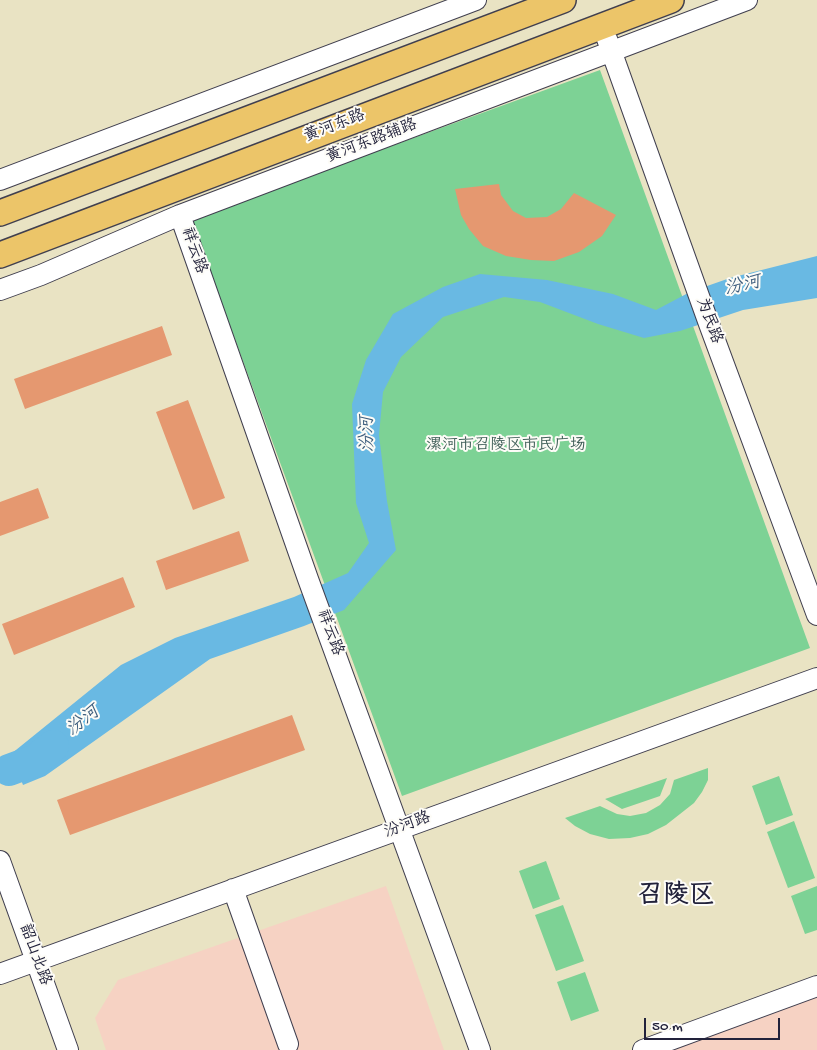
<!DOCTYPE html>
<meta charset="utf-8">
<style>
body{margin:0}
#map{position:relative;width:817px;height:1050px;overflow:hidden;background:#e9e3c3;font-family:"Gochi Hand",sans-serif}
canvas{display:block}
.scale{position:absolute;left:644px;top:1018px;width:136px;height:22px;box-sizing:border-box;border:2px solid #22223b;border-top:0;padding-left:6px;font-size:15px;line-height:18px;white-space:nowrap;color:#22223b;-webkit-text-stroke:4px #fdfcf7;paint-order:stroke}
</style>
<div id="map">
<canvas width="817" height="1050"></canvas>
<div class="scale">50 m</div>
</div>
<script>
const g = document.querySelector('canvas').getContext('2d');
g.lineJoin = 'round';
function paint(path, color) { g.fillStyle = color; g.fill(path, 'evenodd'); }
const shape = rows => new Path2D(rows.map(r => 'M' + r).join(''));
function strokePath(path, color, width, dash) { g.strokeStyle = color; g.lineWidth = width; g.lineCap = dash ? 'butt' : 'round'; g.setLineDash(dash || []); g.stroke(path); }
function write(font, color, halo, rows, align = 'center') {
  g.font = font + ' "Gochi Hand","LXGW WenKai TC",sans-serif'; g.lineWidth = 4; g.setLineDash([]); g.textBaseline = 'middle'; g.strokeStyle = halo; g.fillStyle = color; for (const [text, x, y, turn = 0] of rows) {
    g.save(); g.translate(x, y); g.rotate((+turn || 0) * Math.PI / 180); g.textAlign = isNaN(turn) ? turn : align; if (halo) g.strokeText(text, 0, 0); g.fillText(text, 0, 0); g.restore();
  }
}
const built = shape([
 [386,886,444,1050,106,1050,95,1018,118,980],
 [817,996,817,1050,667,1050]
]);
const green = shape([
 [600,70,810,648,402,796,191,219],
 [708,768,708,780,702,792,694,803,666,825,648,834,630,838,609,839,590,834,575,826,565,818,600,806,617,814,630,816,646,813,660,805,670,794,674,780],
 [779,776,793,815,766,825,752,786],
 [667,778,660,796,622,809,605,799],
 [794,821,815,878,788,888,767,832],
 [546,861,560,899,533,909,519,871],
 [817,886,817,930,805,934,791,896],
 [563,905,584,961,556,971,535,915],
 [585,972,599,1011,571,1021,557,982]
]);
const water = shape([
 [817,256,817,298,743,310,680,331,644,338,598,324,540,302,504,297,443,317,401,357,383,392,379,435,387,501,396,550,344,610,304,626,210,659,45,776,23,785,11,754,121,665,175,638,294,597,348,573,369,543,356,503,352,404,366,360,393,314,443,287,480,274,547,280,613,294,656,310,690,292,730,278]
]);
const river = shape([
 [9,770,36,760,53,746]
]);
const building = shape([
 [499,184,501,195,513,211,526,218,547,217,561,209,574,193,616,215,602,236,579,252,554,261,531,260,506,256,483,246,469,229,461,215,455,189],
 [162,326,172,355,25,409,14,379],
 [188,400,225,498,193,510,156,412],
 [38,488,49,518,0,536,0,502],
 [239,531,249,561,166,590,156,561],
 [123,577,135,607,14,655,2,624],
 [292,715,305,750,70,835,57,800]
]);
const minor = shape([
 [607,39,709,324,817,615],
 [0,180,476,0],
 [180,215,308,579,480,1050],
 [0,290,41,275,180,215,747,0],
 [0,861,68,1050],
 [233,889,288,1044],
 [0,974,817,678],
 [643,1050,817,986]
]);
const major = shape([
 [0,213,563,0],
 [0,255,671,0]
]);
const streetNames = [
 ["黄河东路",335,127,-21],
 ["黄河东路辅路",372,142,-21],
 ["祥云路",193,251,71],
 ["为民路",708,321,70],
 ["祥云路",329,633,70],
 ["汾河路",408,826,-20],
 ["韶山北路",34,955,70]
];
const parkNames = [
 ["漯河市召陵区市民广场",506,447]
];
const waterNames = [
 ["汾河",743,287,-13],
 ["汾河",369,434,-91],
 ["汾河",84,722,-38]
];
const townNames = [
 ["召陵区",676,898]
];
paint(built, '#f6d2c3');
paint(green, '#7dd295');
paint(water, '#69b9e3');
strokePath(river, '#69b9e3', 32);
paint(building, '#e59870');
strokePath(minor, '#403f4f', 22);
strokePath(major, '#403f4f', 28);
strokePath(minor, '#fff', 20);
strokePath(major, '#ecc569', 25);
write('16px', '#22223b', '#fdfcf7', streetNames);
write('16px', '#42605a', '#fdfcf7', parkNames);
write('italic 18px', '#3e5e7e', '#fdfcf7', waterNames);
write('bold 26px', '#22223b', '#fdfcf7', townNames);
</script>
